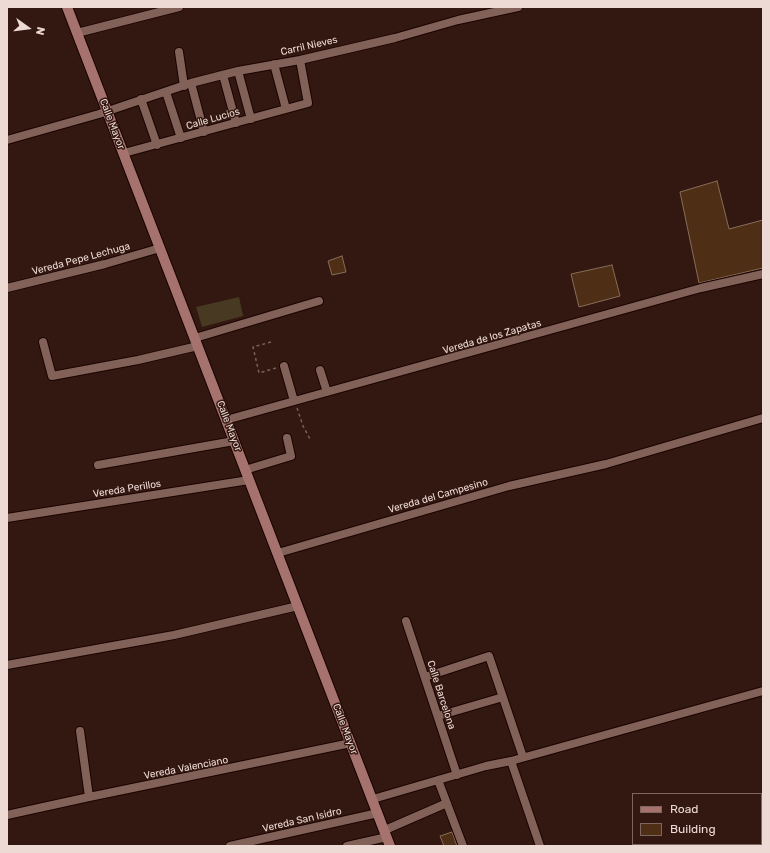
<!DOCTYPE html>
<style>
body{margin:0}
#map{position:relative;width:770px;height:853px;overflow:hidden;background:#331811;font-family:Rubik,sans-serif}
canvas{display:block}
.frame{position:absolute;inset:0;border:8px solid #eedad5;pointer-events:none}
.legend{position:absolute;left:632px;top:793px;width:130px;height:52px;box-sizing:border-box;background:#331811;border:1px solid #7e665f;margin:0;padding:5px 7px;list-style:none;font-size:12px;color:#eedad5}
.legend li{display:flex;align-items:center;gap:8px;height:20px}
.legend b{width:20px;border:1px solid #7e665f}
.north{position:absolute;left:8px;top:8px;width:40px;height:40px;-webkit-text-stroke:3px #331811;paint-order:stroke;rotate:104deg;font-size:11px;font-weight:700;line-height:16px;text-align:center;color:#eedad5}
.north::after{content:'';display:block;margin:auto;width:14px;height:18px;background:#eedad5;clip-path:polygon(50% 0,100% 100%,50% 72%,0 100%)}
</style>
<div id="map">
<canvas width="770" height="853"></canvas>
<div class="frame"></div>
<ul class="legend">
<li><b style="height:5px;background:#a6726e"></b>Road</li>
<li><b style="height:11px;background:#4e2f16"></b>Building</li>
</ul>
<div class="north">N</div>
</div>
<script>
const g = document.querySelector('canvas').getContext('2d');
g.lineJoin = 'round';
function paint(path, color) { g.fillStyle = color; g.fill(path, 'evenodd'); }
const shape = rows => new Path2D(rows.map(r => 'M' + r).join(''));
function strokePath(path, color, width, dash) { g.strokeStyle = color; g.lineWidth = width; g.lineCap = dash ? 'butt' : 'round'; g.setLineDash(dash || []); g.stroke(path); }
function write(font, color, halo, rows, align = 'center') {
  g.font = font + ' Rubik,sans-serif'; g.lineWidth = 3; g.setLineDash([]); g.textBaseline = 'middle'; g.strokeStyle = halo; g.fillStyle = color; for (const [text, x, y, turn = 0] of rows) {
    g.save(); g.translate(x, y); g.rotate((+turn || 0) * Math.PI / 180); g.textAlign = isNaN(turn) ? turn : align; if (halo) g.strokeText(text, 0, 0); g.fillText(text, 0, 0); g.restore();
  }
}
const green = shape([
 [239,297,243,316,202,327,196,307]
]);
const building = shape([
 [717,181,729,229,763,220,763,268,699,283,680,192,717,181],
 [342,256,346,272,332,275,328,261,342,256],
 [612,265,620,296,579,307,571,274,612,265],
 [452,832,457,846,444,846,440,836,452,832]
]);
const path = shape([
 [271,342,253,347,259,373,276,368],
 [297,408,303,426,311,441]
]);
const minor = shape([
 [77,33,179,7],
 [179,52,184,86],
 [274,64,286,109],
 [238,71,251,119],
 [223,75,236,123],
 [191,83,204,132],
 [166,92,181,138],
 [141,99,157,145],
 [7,140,99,114,191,83,238,71,300,60,395,38,458,20,518,7],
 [124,153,308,103,300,60],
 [7,288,105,264,160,248],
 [195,338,319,301],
 [43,342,52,376,138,360,198,346],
 [284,366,294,401],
 [320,370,327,392],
 [226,420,701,288,763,274],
 [98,465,234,441],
 [245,470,291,456,287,438],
 [7,518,249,480],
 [278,553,509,486,606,464,763,418],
 [406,621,457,775],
 [7,665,174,635,298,606],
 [425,677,489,656,523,757],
 [438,716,503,697],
 [80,731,89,797,351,743],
 [511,761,763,691],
 [438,780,463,846],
 [373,799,486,766,511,761,540,846],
 [7,815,89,797],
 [385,830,447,803],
 [230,846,378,813],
 [347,846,387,837]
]);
const secondary = shape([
 [67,7,390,846]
]);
const streetNames = [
 ["Carril Nieves",309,46,-13],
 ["Calle Lucios",213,119,-16],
 ["Calle Mayor",112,124,69],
 ["Vereda Pepe Lechuga",81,259,-15],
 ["Vereda de los Zapatas",492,337,-16],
 ["Calle Mayor",229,426,69],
 ["Vereda Perillos",127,489,-9],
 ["Vereda del Campesino",438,496,-16],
 ["Calle Barcelona",441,695,72],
 ["Calle Mayor",345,729,69],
 ["Vereda Valenciano",186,768,-11],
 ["Vereda San Isidro",302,820,-13]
];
paint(green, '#473922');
paint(building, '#4e2f16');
strokePath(building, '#886d59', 1);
strokePath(minor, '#1a0301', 10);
strokePath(secondary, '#1a0301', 12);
strokePath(path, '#79615b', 1.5, [3, 3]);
strokePath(minor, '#826158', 8);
strokePath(secondary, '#a6726e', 10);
write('10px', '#eedad5', '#331811', streetNames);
</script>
